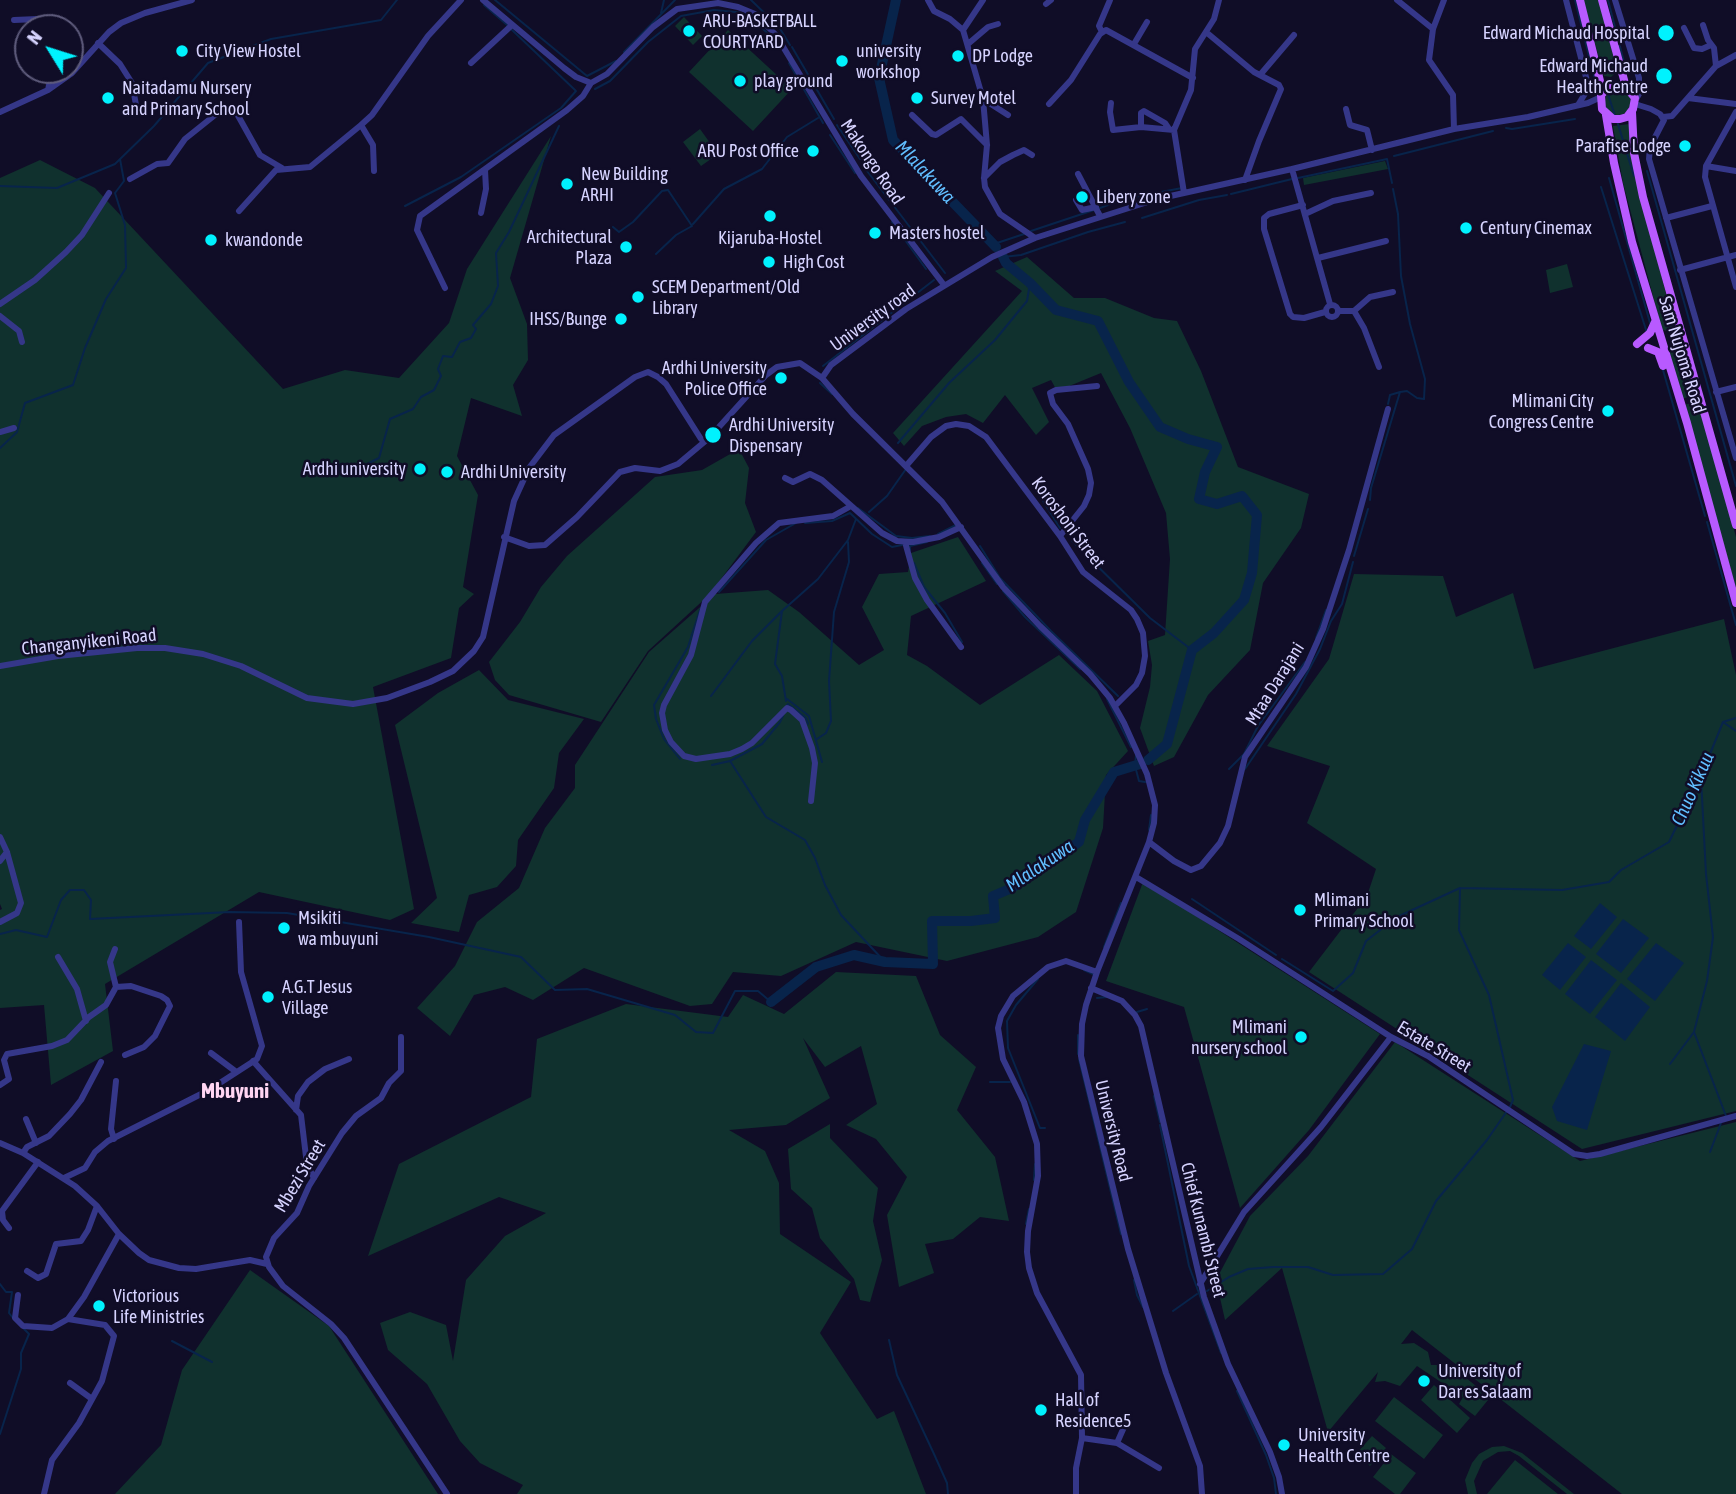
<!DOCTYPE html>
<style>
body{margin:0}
#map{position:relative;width:1736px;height:1494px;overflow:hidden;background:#100d27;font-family:"Asap Condensed",sans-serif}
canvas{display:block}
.north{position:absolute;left:14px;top:14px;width:70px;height:70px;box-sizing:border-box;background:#100d27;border:2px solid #5f5c7d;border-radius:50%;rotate:308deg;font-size:19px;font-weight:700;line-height:28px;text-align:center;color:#d6d3ff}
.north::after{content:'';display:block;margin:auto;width:24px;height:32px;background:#00f2fe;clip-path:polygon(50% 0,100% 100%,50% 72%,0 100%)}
</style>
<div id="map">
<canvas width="1736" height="1494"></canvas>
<div class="north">N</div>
</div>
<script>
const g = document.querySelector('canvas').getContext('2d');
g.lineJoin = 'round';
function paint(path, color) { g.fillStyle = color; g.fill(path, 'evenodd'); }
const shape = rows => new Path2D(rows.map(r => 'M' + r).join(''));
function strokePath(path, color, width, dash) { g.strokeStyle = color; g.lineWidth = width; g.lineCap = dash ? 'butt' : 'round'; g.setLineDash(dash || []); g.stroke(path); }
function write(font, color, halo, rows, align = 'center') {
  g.font = font + ' "Asap Condensed",sans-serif'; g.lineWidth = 5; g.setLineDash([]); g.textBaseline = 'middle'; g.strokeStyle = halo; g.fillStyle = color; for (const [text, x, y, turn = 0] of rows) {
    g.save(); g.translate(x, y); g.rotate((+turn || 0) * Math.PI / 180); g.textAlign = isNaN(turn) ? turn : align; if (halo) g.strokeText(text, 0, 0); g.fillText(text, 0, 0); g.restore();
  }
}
const green = shape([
 [1583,0,1599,0,1617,71,1611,77,1604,76],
 [684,17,702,36,693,45,675,26],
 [728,30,792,89,753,131,689,72],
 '1605 102a13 13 0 1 1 26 0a13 13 0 1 1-26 0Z',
 [1629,124,1637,181,1674,325,1670,331,1662,330,1623,183,1613,126],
 [700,129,718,154,701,166,683,142],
 [551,136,510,278,527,324,528,360,513,385,522,416,471,398,457,456,478,495,463,587,474,594,459,608,451,658,373,687,414,909,390,920,259,892,105,984,113,1051,51,1085,44,1005,0,1008,0,910,2,909,0,904,0,178,40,160,95,188,283,389,345,370,399,378,449,323,467,269],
 [1385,161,1388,169,1304,185,1303,178],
 [1027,257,1074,298,1105,298,1154,318,1177,321,1201,371,1238,467,1309,494,1301,528,1263,583,1250,650,1208,695,1174,757,1154,766,1140,728,1150,687,1152,665,1148,641,1165,635,1170,559,1166,513,1130,428,1101,373,1057,391,1051,380,1032,388,1049,422,1036,435,1005,395,983,423,966,414,946,417,922,426,904,446,893,433,1022,291,995,271],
 [1567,264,1573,287,1550,293,1546,270],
 [1675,344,1682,346,1697,394,1682,399,1669,350],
 [1698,401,1736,537,1736,588,1684,405],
 [739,449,749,468,745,503,756,532,709,595,648,651,601,722,509,695,495,680,489,662,520,622,541,587,567,556,655,477,702,470],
 [958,537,986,581,911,616,907,655,927,666,980,705,1059,655,1097,691,1128,751,1106,775,1103,828,1076,912,1038,937,947,961,856,942,781,976,733,972,712,1004,690,1006,584,968,533,1000,505,987,474,995,450,1036,417,1008,455,966,477,922,519,888,545,828,575,788,575,765,649,652,715,594,768,590,799,612,859,665,884,650,862,607,879,574,908,572,911,553],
 [1354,574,1443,576,1456,617,1513,593,1534,669,1724,619,1736,675,1736,1111,1582,1149,1309,972,1367,896,1376,869,1307,823,1330,766,1267,746,1329,659],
 [479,670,508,700,584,719,559,753,554,788,518,840,516,866,497,887,469,895,459,932,411,923,437,898,395,725,438,693],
 [1143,882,1380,1034,1309,1130,1240,1208,1184,1007,1106,981],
 [836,972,916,976,940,1035,976,1067,957,1110,995,1157,1009,1221,980,1217,953,1239,925,1244,934,1273,899,1287,887,1215,907,1177,876,1139,846,1125,877,1104,861,1046,825,1067,803,1038,830,1098,786,1125,729,1130,765,1151,779,1183,780,1234,851,1282,820,1333,877,1419,894,1411,926,1494,517,1494,523,1485,480,1463,460,1441,427,1384,388,1350,380,1323,410,1312,446,1325,453,1361,466,1280,505,1236,546,1213,499,1197,368,1256,399,1164,531,1097,537,1039,626,1004,728,1017,743,995,784,1014],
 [1395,1042,1580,1161,1736,1122,1736,1494,1622,1494,1412,1330,1401,1344,1414,1343,1428,1352,1431,1365,1450,1365,1481,1390,1488,1400,1475,1416,1459,1404,1463,1397,1417,1366,1400,1386,1385,1381,1375,1382,1378,1372,1328,1432,1282,1268,1225,1320,1216,1280,1250,1216,1308,1156],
 [830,1124,830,1138,878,1188,873,1221,882,1260,870,1302,860,1300,854,1279,820,1238,812,1208,791,1189,788,1149],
 [250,1270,329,1326,438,1494,115,1494,161,1445,182,1370],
 [1434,1385,1470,1418,1457,1433,1421,1400],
 [1394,1397,1443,1435,1424,1459,1375,1421],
 [1372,1436,1386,1448,1370,1466,1356,1454],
 [1504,1446,1522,1453,1574,1494,1567,1494,1519,1456,1510,1451,1498,1452,1483,1461,1474,1481,1477,1494,1468,1494,1465,1480,1472,1463,1479,1454,1492,1447],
 [1391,1454,1416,1473,1400,1494,1395,1494,1373,1477],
 [1515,1460,1558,1494,1487,1494]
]);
const water = shape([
 [1600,903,1617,917,1591,949,1574,936],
 [1623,919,1649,938,1621,973,1596,954],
 [1568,943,1586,957,1560,990,1542,975],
 [1656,943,1684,963,1655,1001,1627,979],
 [1591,960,1617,980,1590,1014,1565,994],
 [1621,983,1650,1007,1625,1041,1595,1017],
 [1584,1044,1611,1051,1587,1130,1557,1121,1552,1107]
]);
const stream = shape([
 [495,0,587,76,616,61],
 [751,0,779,27,790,45],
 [1575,0,1596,84],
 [1608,0,1624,62],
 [484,5,507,25],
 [661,13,664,0],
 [511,29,575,90],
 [792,47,834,119],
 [624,52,675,0],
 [789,63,823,123],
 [595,89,610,81,648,42,681,16,714,10,746,13,778,43],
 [1608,94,1615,116],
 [1617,121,1634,176],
 [837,125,860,159],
 [1506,128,1512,129,1575,119],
 [830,135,855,173],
 [1394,156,1493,131],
 [864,167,945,273],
 [1647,171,1736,486],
 [1298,178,1387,159,1392,183],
 [1609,178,1650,323],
 [0,186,57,188,115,164,154,126,208,63,271,39,381,20,397,0],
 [1601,187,1647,333],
 [1231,194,1292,179],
 [405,206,461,177,561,108,576,91],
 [1100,208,1124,199,1182,188],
 [1142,218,1199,200,1227,195],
 [892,222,926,269],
 [693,224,724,189,762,169,787,137,818,118],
 [613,227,619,232,633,222,662,191,668,190,692,226,676,235,656,254],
 [1031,231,1094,210],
 [994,244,1024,234],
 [1003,257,1021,255,1088,232,1125,222],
 [823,366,934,280],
 [1663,370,1705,516],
 [820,383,832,394],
 [1388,404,1390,395,1400,392],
 [898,443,949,383,995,340,1027,301,1030,283],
 [0,448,17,432,25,403,73,385,85,348,106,299,126,268,125,225,115,193,124,181,120,159],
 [319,471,338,465,361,467,379,458,390,419,413,409,421,397,434,390,441,376,438,369,443,356,452,357,460,342,471,338,476,329,473,325,491,304,498,286,496,253,509,232,559,126],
 [1038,493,1060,528],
 [1370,500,1371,488,1400,392,1407,391,1417,398,1424,399,1425,379,1410,324,1401,276,1398,214,1393,189],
 [858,508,896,536,912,538,930,536],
 [869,512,887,496,906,469],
 [1707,522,1736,625],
 [805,523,832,521,850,513,872,534,892,547,902,545],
 [938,534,956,525],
 [1072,541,1150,618,1192,650],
 [980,546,1000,578,1051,631,1118,696],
 [910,550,910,546,927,542],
 [1354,556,1368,509],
 [914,563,924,587,945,613,962,642],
 [982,563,997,584],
 [1003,591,1025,617,1080,669],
 [719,592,766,540,796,523],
 [782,611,775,664,782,676,786,701],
 [1316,638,1326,610],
 [711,696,752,641,782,611,818,579,848,540,856,519],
 [787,699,809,716,822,762],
 [1107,699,1131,747],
 [786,707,788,704,806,718,808,724],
 [1723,722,1736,731],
 [817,739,826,733,831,721,829,681,834,612,849,562,848,542],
 [1136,755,1135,766,1139,781,1145,782],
 [680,759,664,739,656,719,654,705,688,647,700,610],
 [730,761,766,817,805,840,815,858,825,885,841,915,885,962],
 [712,765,730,761,762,744,780,722,783,716],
 [1229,769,1244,754,1258,726,1305,662],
 [1245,769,1296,694,1320,649,1331,621,1342,604,1353,562],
 [1149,830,1151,815],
 [1460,888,1459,930,1489,995,1513,1100,1510,1107],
 [1192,899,1276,955],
 [0,934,16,930,47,937,61,900,70,890,84,890,91,900,90,919,230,912,287,913,429,937,521,957,555,990,587,989,675,1015,696,1032,713,1033,735,991,758,991,771,1002],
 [1104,947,1121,903],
 [1282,959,1333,991,1353,973,1366,941,1397,917,1460,888,1562,890,1609,882,1621,870,1669,842,1701,776,1723,722,1736,718],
 [1084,970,1095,975],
 [1038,979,1016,1005,1007,1021,1008,1048,1040,1128,1045,1128],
 [1097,998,1107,997],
 [1137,1012,1147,1009],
 [1694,1032,1726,1116],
 [1078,1054,1078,1035],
 [1079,1059,1121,1234],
 [1670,1064,1694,1032,1707,981,1713,937,1706,874,1701,778],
 [990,1082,1010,1082],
 [1154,1096,1160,1122],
 [1160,1125,1189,1266,1221,1353],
 [1710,1152,1721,1123],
 [1034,1180,1035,1164],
 [1026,1224,1029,1209],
 [1134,1280,1137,1295,1143,1307],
 [0,1284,6,1292,12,1292,9,1313,13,1318],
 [1207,1291,1229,1277,1248,1269,1273,1267,1308,1267,1333,1275,1383,1274,1412,1249,1436,1201,1487,1140,1507,1111],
 [1173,1311,1197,1294],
 [889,1340,897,1375,934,1454,947,1483,948,1494],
 [172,1341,212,1362],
 [1237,1391,1266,1455,1274,1478,1276,1494],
 [0,1434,21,1369,21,1353,29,1334,24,1329]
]);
const river = shape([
 [896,0,879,78,893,140,996,247],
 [1003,257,1006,263,1030,283,1056,310,1098,321,1129,382,1160,427,1188,439,1217,447,1205,472,1199,499,1217,504,1242,496,1257,515,1252,573,1244,600,1214,633,1192,650,1167,744,1148,760],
 [771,1002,816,967,854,955,885,962,933,964,932,921,971,921,995,918,993,896,1012,888,1079,842,1085,820,1114,772,1140,764]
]);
const minor = shape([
 [483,0,564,68,576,77,591,83,607,74,653,27,677,9,718,3,738,7,755,14,776,35,861,176,944,285],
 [928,0,934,11,950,19,963,30],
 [983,0,963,30,983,99,987,145,984,178,985,187,1000,214,1035,238],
 [1397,0,1433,29],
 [1444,0,1433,29,1429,60,1453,95,1454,129],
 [1566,0,1587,81,1586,92,1578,105],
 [1615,0,1639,78,1639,94,1635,101],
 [1046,4,1051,0],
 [14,20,38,19,43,20,50,28],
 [1703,25,1708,40,1714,48,1716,66],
 [1684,28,1694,48,1702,49,1711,45],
 [1102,32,1099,26,1110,0],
 [1206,32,1254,72,1279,85,1281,89,1259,141,1245,180],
 [98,43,120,64,132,83,136,105],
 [968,44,988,27,998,24],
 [1134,44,1147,22],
 [471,63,512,25],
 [1260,75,1294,35],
 [48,90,52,70],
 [1688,98,1736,104],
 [983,99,1008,115],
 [1111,103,1110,112,1113,130,1141,127,1174,130],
 [1049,104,1071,80,1100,34,1106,30,1193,78],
 [1635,104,1651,109,1660,114,1664,120,1650,147,1649,159,1736,458],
 [1346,109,1350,125,1367,130,1372,150],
 [0,112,48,90,72,73,109,32,121,23,145,13,192,0],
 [1736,112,1706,166,1705,177,1736,287],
 [912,115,932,134,936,135,961,119,987,145],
 [1663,117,1672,116,1716,66,1736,55],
 [361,125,373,145,374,171],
 [1141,127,1141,113,1144,111,1165,123,1169,129],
 [1706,166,1736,171],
 [1292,169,1330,304],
 [1078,174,1100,216],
 [984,178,1000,162,1013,155,1024,150,1032,155],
 [130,179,157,164,168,163,185,139,215,115,227,109,236,112,260,155,282,168],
 [1184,193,1174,130,1191,90,1195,49,1214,19,1219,0],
 [1076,200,1082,210,1096,207],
 [1303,205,1269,214,1264,218,1264,229,1290,314,1293,317,1304,318,1325,312],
 [239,211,276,170,310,167,361,125,372,115,428,36,461,0],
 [481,213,486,189,485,170],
 [1305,214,1333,201,1371,193],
 [1666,218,1712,206],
 [1318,258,1386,241],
 [1680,270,1736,255],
 [445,288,417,230,420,216,567,110,583,96,591,83],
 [0,304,35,280,66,252,82,235,109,193],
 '1326 311a6 6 0 1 1 12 0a6 6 0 1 1-12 0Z',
 [1338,311,1354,311,1370,297,1393,292],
 [1354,311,1364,328,1379,367],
 [0,316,19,331,22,342],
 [822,378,831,365,906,309,992,257,1035,238,1157,199,1292,169,1454,129,1528,117,1588,103,1601,97],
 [1716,392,1736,387],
 [0,432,14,428],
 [906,466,931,437,946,426,956,424,969,426,986,437,1060,536,1083,572,1131,610,1137,619,1143,633,1145,656,1142,673,1136,685,1115,706],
 [785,478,793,482,810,474,822,480,882,533,897,541,913,542,939,537,961,527],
 [1060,536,1084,506,1089,495,1091,483,1088,469,1068,424,1053,404,1050,393,1056,390,1097,386],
 [504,537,529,546,545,545,577,517,620,472,635,468,660,471,678,464,709,438,766,375,777,367,800,363,822,378,853,414,942,502,1003,587,1040,626,1090,674,1110,698,1124,723,1147,774,1155,805,1154,823,1149,842,1097,972,1086,1005,1082,1024,1081,1056,1128,1249,1166,1373,1200,1466,1202,1494],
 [905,542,915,578,927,600,961,647],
 [0,666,58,656,137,648,165,648,203,654,241,666,307,698,353,704,387,698,430,682,453,671,474,651,483,637,514,501,529,468,554,435,635,377,648,372,658,377,666,384,701,439,705,440],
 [811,801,815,763,812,748,802,720,791,710,787,708,752,743,742,749,730,754,696,759,684,756,671,742,665,730,662,713,664,705,691,655,705,602,756,543,779,523,833,516,851,506],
 [0,837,7,852,21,903,17,913,0,922],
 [1149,842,1174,861,1191,870,1201,866,1220,843,1228,826,1245,757,1306,667,1323,629,1349,550,1388,409],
 [0,861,7,852],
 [1136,877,1239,939,1391,1037,1428,1056,1574,1154,1587,1156,1600,1154,1736,1116],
 [115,949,110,962,116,987],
 [58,957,77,989,86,1021],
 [1091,988,1122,1001,1135,1015,1141,1026,1204,1297,1228,1364,1270,1452,1279,1477,1282,1494],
 [401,1037,401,1071,389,1083,381,1098,356,1116,342,1133,309,1186,297,1213,274,1238,266,1257,269,1267,283,1286,331,1324,344,1338,447,1494],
 [211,1053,235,1071],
 [253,1061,301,1115,307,1165,314,1178],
 [0,1085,9,1079,4,1060,7,1054,52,1046,67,1040,89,1017,106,1005,116,987,131,986,161,996,167,1000,170,1006,155,1036,144,1047,125,1055],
 [296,1110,298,1096,308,1082,325,1069,349,1059],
 [26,1119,36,1143],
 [114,1139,111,1129,116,1081],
 [0,1143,23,1153,75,1186,97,1206,119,1234,139,1253,149,1260,179,1268,196,1269,250,1260,267,1264],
 [23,1153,27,1147,49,1136,70,1114,81,1100,101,1062],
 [64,1178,85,1168,95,1152,108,1141,209,1090,257,1059,262,1046,241,972,239,922],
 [9,1228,3,1220,2,1211,38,1162],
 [27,1271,38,1278,46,1274,56,1244,81,1241,88,1230,97,1206],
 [1200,1284,1244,1212,1321,1127,1391,1037],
 [18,1295,15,1318,23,1326,52,1328,68,1319,84,1297,119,1234],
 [70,1383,92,1399],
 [1082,1438,1117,1443,1159,1468],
 [1117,1443,1128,1418],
 [44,1494,52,1460,79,1423,102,1381,114,1336,105,1325,68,1319],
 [1076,1494,1076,1468,1082,1438,1081,1375,1037,1293,1029,1268,1027,1252,1028,1231,1038,1176,1037,1144,1024,1102,1003,1059,998,1028,1001,1016,1013,996,1048,967,1066,961,1097,972]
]);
const major = shape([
 [1580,0,1600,81,1602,109,1613,119,1620,119,1627,117,1633,109,1635,98,1626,87,1615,85,1610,86,1602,94],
 [1602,0,1626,87],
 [1632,112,1634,153,1643,197,1736,525],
 [1606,115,1614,163,1632,242,1687,423,1736,603],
 [1637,344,1650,333,1655,322],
 [1648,348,1658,352,1663,366]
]);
const markers = [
 [689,31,7,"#00f2fe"],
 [1666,33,9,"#00f2fe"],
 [182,51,7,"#00f2fe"],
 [958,56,7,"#00f2fe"],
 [842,61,7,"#00f2fe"],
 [1664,76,9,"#00f2fe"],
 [740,81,7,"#00f2fe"],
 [108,98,7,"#00f2fe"],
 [917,98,7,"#00f2fe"],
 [1685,146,7,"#00f2fe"],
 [813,151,7,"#00f2fe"],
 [567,184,7,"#00f2fe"],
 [1082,197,7,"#00f2fe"],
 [770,216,7,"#00f2fe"],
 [1466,228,7,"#00f2fe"],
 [875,233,7,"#00f2fe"],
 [211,240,7,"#00f2fe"],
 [626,247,7,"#00f2fe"],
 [769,262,7,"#00f2fe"],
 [638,297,7,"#00f2fe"],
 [621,319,7,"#00f2fe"],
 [781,378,7,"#00f2fe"],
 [1608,411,7,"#00f2fe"],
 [713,435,9,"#00f2fe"],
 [420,469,7,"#00f2fe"],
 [447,472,7,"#00f2fe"],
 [1300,910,7,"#00f2fe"],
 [284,928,7,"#00f2fe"],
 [268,997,7,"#00f2fe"],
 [1301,1037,7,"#00f2fe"],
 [99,1306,7,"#00f2fe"],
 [1424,1381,7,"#00f2fe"],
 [1041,1410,7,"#00f2fe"],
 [1284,1445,7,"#00f2fe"]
];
const poiNames = [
 ["ARU-BASKETBALL",703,21],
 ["COURTYARD",703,42],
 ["Edward Michaud Hospital",1650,33,"right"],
 ["City View Hostel",196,51],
 ["university",856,51],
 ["workshop",856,72],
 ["DP Lodge",972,56],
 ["Edward Michaud",1648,66,"right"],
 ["Health Centre",1648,87,"right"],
 ["play ground",754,81],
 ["Naitadamu Nursery",122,88],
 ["and Primary School",122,109],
 ["Survey Motel",931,98],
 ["Parafise Lodge",1671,146,"right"],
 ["ARU Post Office",799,151,"right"],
 ["New Building",581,174],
 ["ARHI",581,195],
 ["Libery zone",1096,197],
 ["Century Cinemax",1480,228],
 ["Masters hostel",889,233],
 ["Architectural",612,237,"right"],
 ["Plaza",612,258,"right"],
 ["Kijaruba-Hostel",770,238,"center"],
 ["kwandonde",225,240],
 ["High Cost",783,262],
 ["SCEM Department/Old",652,287],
 ["Library",652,308],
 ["IHSS/Bunge",607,319,"right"],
 ["Ardhi University",767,368,"right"],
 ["Police Office",767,389,"right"],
 ["Mlimani City",1594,401,"right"],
 ["Congress Centre",1594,422,"right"],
 ["Ardhi University",729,425],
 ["Dispensary",729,446],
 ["Ardhi university",406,469,"right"],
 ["Ardhi University",461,472],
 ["Mlimani",1314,900],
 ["Primary School",1314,921],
 ["Msikiti",298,918],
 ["wa mbuyuni",298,939],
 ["A.G.T Jesus",282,987],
 ["Village",282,1008],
 ["Mlimani",1287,1027,"right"],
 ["nursery school",1287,1048,"right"],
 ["Victorious",113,1296],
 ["Life Ministries",113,1317],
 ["University of",1438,1371],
 ["Dar es Salaam",1438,1392],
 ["Hall of",1055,1400],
 ["Residence5",1055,1421],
 ["University",1298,1435],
 ["Health Centre",1298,1456]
];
const streetNames = [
 ["Makongo Road",872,162,56],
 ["University road",873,318,-36],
 ["Sam Nujoma Road",1682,355,73],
 ["Koroshoni Street",1068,523,53],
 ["Changanyikeni Road",89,642,-6],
 ["Mtaa Darajani",1275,684,-58],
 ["Estate Street",1434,1047,31],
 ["University Road",1113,1131,76],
 ["Mbezi Street",300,1176,-59],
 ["Chief Kunambi Street",1203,1230,76]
];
const waterNames = [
 ["Mlalakuwa",925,172,47],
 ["Chuo Kikuu",1693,789,-66],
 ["Mlalakuwa",1040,866,-34]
];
const quarterNames = [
 ["Mbuyuni",235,1091]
];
paint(green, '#10312e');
paint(water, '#08244b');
strokePath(stream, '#08244b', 2);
strokePath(river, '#08244b', 10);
strokePath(minor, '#353789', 6);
strokePath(major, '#b85aff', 8);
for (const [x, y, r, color] of markers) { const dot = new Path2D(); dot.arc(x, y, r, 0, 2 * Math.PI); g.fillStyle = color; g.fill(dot); strokePath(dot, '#100d27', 2.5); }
write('18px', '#d6d3ff', '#100d27', poiNames, 'left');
write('18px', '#d6d3ff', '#100d27', streetNames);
write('italic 19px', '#61beff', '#100d27', waterNames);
write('bold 21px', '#ffd5f2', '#100d27', quarterNames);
</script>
